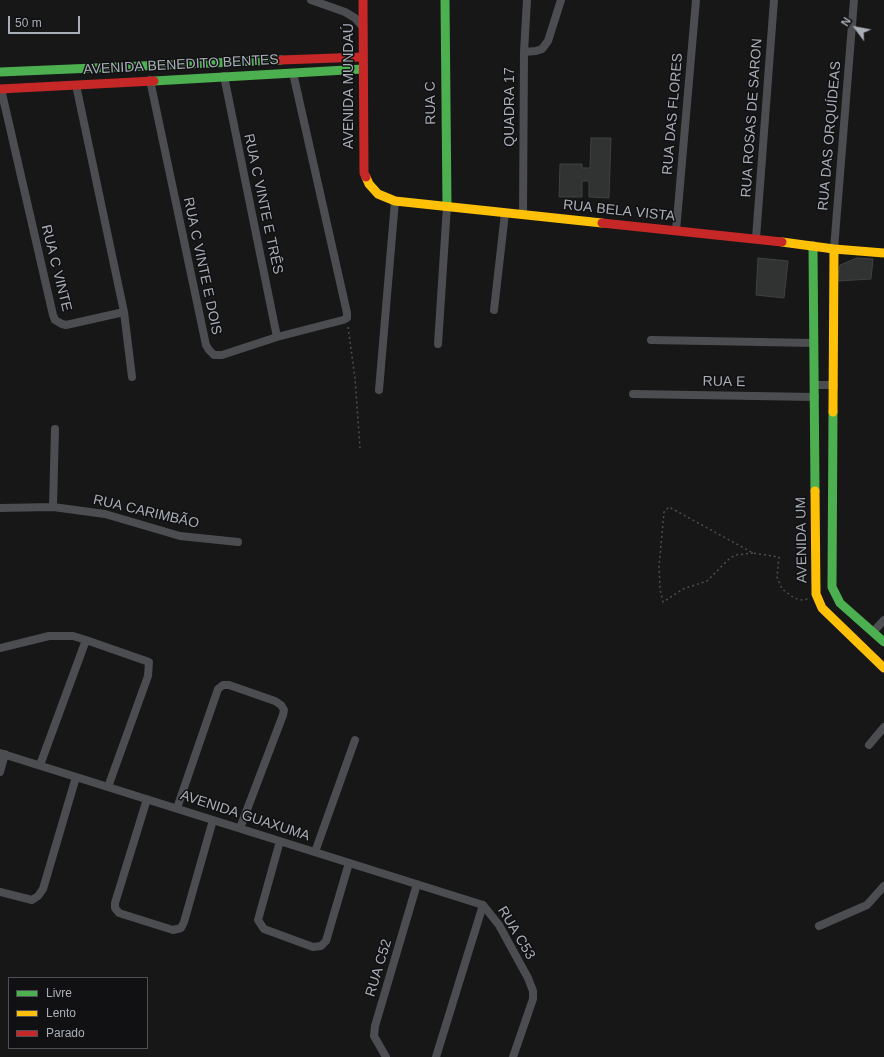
<!DOCTYPE html>
<meta charset="utf-8">
<style>
body{margin:0}
#map{position:relative;width:884px;height:1057px;overflow:hidden;background:#171717;font-family:Arial,sans-serif}
canvas{display:block}
.legend{position:absolute;left:8px;top:977px;width:140px;height:72px;box-sizing:border-box;background:#111113;border:1px solid #4e5055;margin:0;padding:5px 7px;list-style:none;font-size:12px;color:#a9afb7}
.legend li{display:flex;align-items:center;gap:8px;height:20px}
.legend b{width:20px;border:1px solid #4e5055}
.north{position:absolute;left:836px;top:8px;width:40px;height:40px;-webkit-text-stroke:3px #111113;paint-order:stroke;rotate:302deg;font-size:11px;font-weight:700;line-height:16px;text-align:center;color:#a9afb7}
.north::after{content:'';display:block;margin:auto;width:14px;height:18px;background:#a9afb7;clip-path:polygon(50% 0,100% 100%,50% 72%,0 100%)}
.scale{position:absolute;left:8px;top:16px;width:72px;height:18px;box-sizing:border-box;border:2px solid #a9afb7;border-top:0;padding-left:5px;font-size:12px;line-height:14px;white-space:nowrap;color:#a9afb7;-webkit-text-stroke:3px #111113;paint-order:stroke}
</style>
<div id="map">
<canvas width="884" height="1057"></canvas>
<ul class="legend">
<li><b style="height:5px;background:#4caf50"></b>Livre</li>
<li><b style="height:5px;background:#ffc107"></b>Lento</li>
<li><b style="height:5px;background:#c62828"></b>Parado</li>
</ul>
<div class="north">N</div>
<div class="scale">50 m</div>
</div>
<script>
const g = document.querySelector('canvas').getContext('2d');
g.lineJoin = 'round';
function paint(path, color) { g.fillStyle = color; g.fill(path, 'evenodd'); }
const shape = rows => new Path2D(rows.map(r => 'M' + r).join(''));
function strokePath(path, color, width, dash) { g.strokeStyle = color; g.lineWidth = width; g.lineCap = dash ? 'butt' : 'round'; g.setLineDash(dash || []); g.stroke(path); }
function write(font, color, halo, rows, align = 'center') {
  g.font = font + ' Arial,sans-serif'; g.lineWidth = 3; g.setLineDash([]); g.textBaseline = 'middle'; g.strokeStyle = halo; g.fillStyle = color; for (const [text, x, y, turn = 0] of rows) {
    g.save(); g.translate(x, y); g.rotate((+turn || 0) * Math.PI / 180); g.textAlign = isNaN(turn) ? turn : align; if (halo) g.strokeText(text, 0, 0); g.fillText(text, 0, 0); g.restore();
  }
}
const building = shape([
 [591,138,611,138,609,198,589,197,589,181,582,181,582,197,559,197,560,164,582,164,582,168,590,168,591,138],
 [758,258,788,261,784,298,756,295,758,258],
 [857,258,873,259,871,279,837,281,840,265,857,258]
]);
const path = shape([
 [348,327,355,378,360,448],
 [753,553,736,555,730,558,707,581,683,589,663,602,660,589,659,567,664,512,669,507,753,553,779,557,777,577,782,589,794,598,802,600,808,599]
]);
const street = shape([
 [311,0,345,12,355,18,363,27],
 [524,52,536,51,542,49,548,41,561,0],
 [224,76,277,337],
 [150,80,206,345,209,350,214,355,222,355,277,337,343,320,347,318,347,313,293,73],
 [1,89,53,315,55,320,62,324,66,325,124,312,76,85],
 [523,215,524,52,527,0],
 [676,231,696,0],
 [756,238,774,0],
 [834,249,854,0],
 [494,310,505,213],
 [124,312,132,377],
 [651,340,814,343],
 [438,344,447,206],
 [814,385,834,385],
 [379,390,395,201],
 [633,394,815,397],
 [53,507,55,429],
 [0,508,53,507,105,514,180,536,238,542],
 [873,632,884,620],
 [0,648,49,636,73,636,86,640],
 [869,745,884,727],
 [0,753,483,905],
 [40,765,86,640,149,662,148,676,108,787],
 [0,772,5,754],
 [147,799,115,903,115,908,119,913,173,930,181,928,184,922,213,820],
 [177,808,218,689,223,685,229,685,275,701,281,705,284,710,283,715,240,828],
 [280,841,258,920,264,929,313,947,321,946,326,941,349,863],
 [315,852,355,740],
 [0,892,32,900,38,896,43,889,76,777],
 [483,905,499,925,528,978,533,991,533,999,513,1057],
 [819,926,867,905,884,886],
 [386,1057,374,1036,375,1026,417,884],
 [436,1057,483,905]
]);
const fast = shape([
 [445,0,447,206],
 [0,72,281,60],
 [154,81,363,69],
 [813,246,815,491],
 [833,412,832,587,840,603,884,642]
]);
const slow = shape([
 [366,177,369,184,378,194,395,201,602,223],
 [782,242,834,249,884,253],
 [833,412,834,249],
 [815,491,816,594,822,608,884,668]
]);
const jam = shape([
 [363,0,364,173,366,177],
 [281,60,363,57],
 [0,89,154,81],
 [602,223,782,242]
]);
const streetNames = [
 ["AVENIDA BENEDITO BENTES",181,65,-3],
 ["AVENIDA MUNDAÚ",349,86,-90],
 ["RUA C",431,103,-91],
 ["QUADRA 17",510,107,-90],
 ["RUA DAS FLORES",673,114,-85],
 ["RUA ROSAS DE SARON",752,118,-86],
 ["RUA DAS ORQUÍDEAS",830,136,-85],
 ["RUA C VINTE E TRÊS",263,204,78],
 ["RUA BELA VISTA",619,211,6],
 ["RUA C VINTE E DOIS",202,266,78],
 ["RUA C VINTE",56,268,76],
 ["RUA E",724,382,1],
 ["RUA CARIMBÃO",146,512,13],
 ["AVENIDA UM",802,540,-91],
 ["AVENIDA GUAXUMA",245,816,18],
 ["RUA C53",516,933,59],
 ["RUA C52",379,968,-73]
];
paint(building, '#313232');
strokePath(building, '#3f4143', 1);
strokePath(path, '#4d4e51', 1.5, [2, 3]);
strokePath(street, '#4b4d50', 8);
strokePath(fast, '#4caf50', 9);
strokePath(slow, '#ffc107', 9);
strokePath(jam, '#c62828', 9);
write('14px', '#a9afb7', '#111113', streetNames);
</script>
